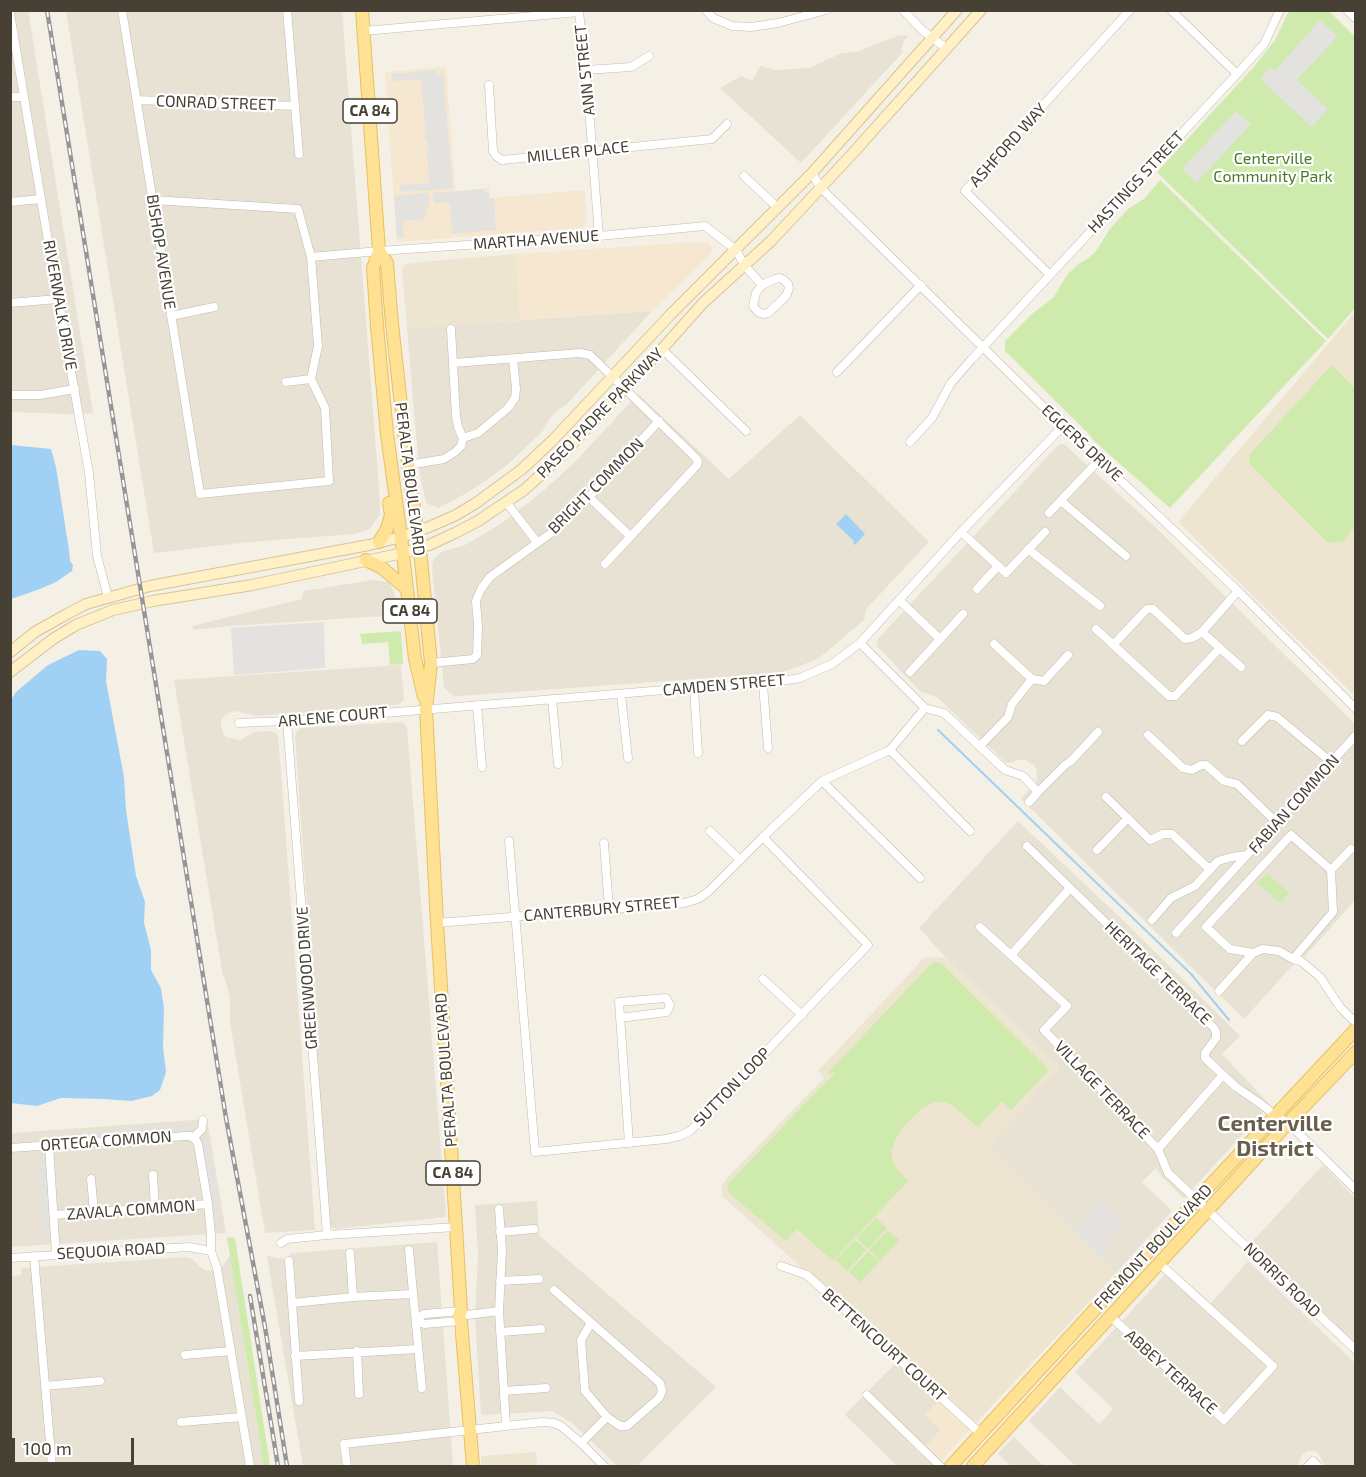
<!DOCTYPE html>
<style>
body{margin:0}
#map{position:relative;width:1366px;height:1477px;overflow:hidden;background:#f4f0e6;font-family:"Exo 2",sans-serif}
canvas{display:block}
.frame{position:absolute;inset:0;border:12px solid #474035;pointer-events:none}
.scale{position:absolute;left:12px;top:1438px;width:122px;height:27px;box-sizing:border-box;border:3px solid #474035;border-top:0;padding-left:8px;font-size:18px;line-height:21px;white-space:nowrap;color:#474035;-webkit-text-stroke:4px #fff;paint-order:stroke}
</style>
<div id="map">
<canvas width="1366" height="1477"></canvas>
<div class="frame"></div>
<div class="scale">100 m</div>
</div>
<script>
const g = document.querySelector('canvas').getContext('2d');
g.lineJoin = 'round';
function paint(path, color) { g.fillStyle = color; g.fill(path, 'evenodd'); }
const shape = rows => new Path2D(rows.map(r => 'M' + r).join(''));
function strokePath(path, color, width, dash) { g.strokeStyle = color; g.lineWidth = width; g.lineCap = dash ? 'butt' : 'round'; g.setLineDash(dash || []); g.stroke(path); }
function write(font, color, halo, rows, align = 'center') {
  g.font = font + ' "Exo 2",sans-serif'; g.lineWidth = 4.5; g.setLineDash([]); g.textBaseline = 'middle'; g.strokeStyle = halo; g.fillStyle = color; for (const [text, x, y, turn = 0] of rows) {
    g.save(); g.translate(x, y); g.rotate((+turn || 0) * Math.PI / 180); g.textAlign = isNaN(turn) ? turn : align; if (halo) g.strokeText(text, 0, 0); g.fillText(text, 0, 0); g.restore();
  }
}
const residential = shape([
 [28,10,93,413,69,414,11,412,10,11],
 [66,11,342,11,380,502,380,514,370,529,355,534,249,542,154,553],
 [900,35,908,36,904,41,901,48,903,52,801,163,720,88,741,76,752,81,760,66,775,70,809,68,842,53,856,52],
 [652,311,567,404,556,411,549,419,543,431,508,464,487,480,463,495,438,508,426,503,420,475,415,424,407,328],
 [638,394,729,479,800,415,929,542,867,608,864,620,819,658,800,666,779,673,458,696,455,696,450,694,444,687,432,568,433,560,441,552,465,545,477,538,502,523,543,491,574,463],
 [1059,444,1064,444,1156,528,1355,724,1355,900,1301,961,1291,967,1244,1019,1021,799,1036,783,1037,779,1037,771,1034,765,1025,760,1019,760,1008,763,1005,762,938,698,920,691,877,646,878,639],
 [373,580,389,582,394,592,398,615,231,626,194,630,192,626,302,599,303,591],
 [401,665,404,700,397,705,257,716,234,711,226,714,221,720,221,725,223,733,227,738,229,738,240,740,255,732,270,731,276,733,278,738,281,772,315,1230,265,1233,230,1022,230,1000,225,978,223,977,174,680],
 [402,722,407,727,446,1214,445,1217,335,1229,332,1227,329,1224,295,736,297,731,301,728],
 [1018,821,1128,925,1240,1036,1222,1054,1270,1105,1184,1198,1162,1177,1156,1168,1142,1182,1172,1211,1116,1273,988,1145,1058,1070,1059,1066,946,958,919,928],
 [207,1119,226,1233,11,1247,11,1133],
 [1323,1165,1355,1198,1355,1345,1249,1245],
 [537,1201,539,1235,716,1387,637,1466,617,1466,572,1423,552,1411,485,1415,481,1413,475,1318,478,1254,475,1205],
 [437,1242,453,1466,303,1466,267,1256,285,1259,292,1253],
 [230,1255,264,1466,11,1466,11,1276,21,1275,21,1268,187,1257,192,1259,203,1269,208,1271,217,1270,223,1266],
 [1248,1261,1355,1363,1355,1466,1325,1466,1318,1453,1314,1451,1308,1451,1303,1454,1297,1466,1076,1466,1029,1421,1060,1387,1099,1424,1113,1409,1075,1372,1171,1268,1211,1303],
 [899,1360,940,1400,941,1430,924,1448,868,1391],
 [863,1396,919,1453,934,1466,897,1466,845,1415],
 [1014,1437,1044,1466,1011,1466,998,1454]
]);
const commercial = shape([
 [446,67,455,191,489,188,490,198,585,190,586,222,584,226,581,228,397,242,385,72],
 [695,242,709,243,713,249,709,256,652,311,520,320,516,254],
 [940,1400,971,1428,939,1463,924,1448,941,1430,925,1414]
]);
const education = shape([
 [516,254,520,320,407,328,402,270,405,265,410,263],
 [1355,312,1355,696,1178,522],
 [925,957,946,958,1059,1066,1058,1070,989,1145,1116,1273,975,1424,722,1196,722,1185,727,1178,824,1078,818,1071],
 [536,1452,537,1466,481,1466,481,1456]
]);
const green = shape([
 [1289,11,1329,11,1355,37,1355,308,1328,339,1157,172,1253,68,1275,40],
 [1160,180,1326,341,1170,508,1092,439,1091,436,1005,351,1005,341,1032,314,1054,297,1067,275,1077,265,1089,258,1097,250,1109,230,1128,209,1144,199],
 [1332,365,1355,389,1356,526,1342,542,1328,543,1250,464,1249,455],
 [401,631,403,664,390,665,388,642,362,644,361,637,360,636,359,634],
 [1267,873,1289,893,1280,903,1258,883],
 [935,962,941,963,1049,1070,1011,1110,1002,1101,978,1127,953,1106,945,1102,935,1102,924,1107,918,1112,905,1125,895,1140,892,1150,892,1158,896,1168,908,1181,833,1261,797,1229,786,1241,728,1192,728,1184,813,1095,836,1073,827,1074,932,963],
 [876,1218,887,1228,868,1249,857,1238],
 [888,1230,899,1240,880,1261,869,1250],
 [227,1237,235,1238,270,1466,264,1466],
 [855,1240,866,1250,847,1271,836,1260],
 [868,1252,879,1262,860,1282,849,1272]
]);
const parking = shape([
 [1320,20,1338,36,1297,80,1328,109,1312,127,1260,79,1270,67,1275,71],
 [436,70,437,74,443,73,453,188,446,189,400,192,400,185,429,183,427,152,428,152,427,140,425,140,424,104,423,104,421,79,392,81,392,74],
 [1236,111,1251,124,1196,183,1182,169],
 [484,189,484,192,489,192,489,198,494,198,496,230,452,234,450,202,434,203,433,193],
 [429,193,430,200,424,219,403,221,404,238,397,238,394,196],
 [324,622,325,668,234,675,231,628],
 [184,1125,192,1126,190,1132,52,1141,51,1135,78,1133,79,1134,155,1127,156,1128,173,1127,173,1126],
 [206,1138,211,1154,216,1184,221,1229,216,1229,201,1141],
 [45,1156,50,1240,44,1240,38,1157],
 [1101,1201,1124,1223,1106,1240,1109,1244,1106,1252,1101,1258,1062,1219,1064,1217,1079,1230,1081,1228,1082,1220]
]);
const water = shape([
 [11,445,51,449,56,467,69,550,70,561,73,565,72,571,56,582,40,589,11,599],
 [846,514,865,534,855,545,853,543,854,541,836,524],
 [79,650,100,651,107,659,106,681,124,777,126,810,136,876,145,902,144,923,151,950,151,970,161,988,164,1008,163,1047,166,1072,160,1090,152,1096,131,1101,104,1099,61,1098,37,1106,11,1103,11,700,16,692,48,665]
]);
const stream = shape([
 [938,730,1191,974,1229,1020]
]);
const minor = shape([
 [122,10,200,494,329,481,325,408,311,379,318,346,311,257,298,209,153,200],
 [287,10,299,154],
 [706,10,713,18,732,26,751,27,778,23,826,10],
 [903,10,922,30,947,49],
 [1171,10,1237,74],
 [1347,10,1356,19],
 [10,13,49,247,89,473,97,556,108,597],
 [364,31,579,12,586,70,599,236],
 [586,70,631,67,649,56],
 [489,85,493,151,496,156,502,160,712,139,727,124],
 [10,97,23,97],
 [137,100,295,106],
 [812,173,820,187,830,197,1063,426,1238,591,1356,709],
 [744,176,778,208],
 [10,202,41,199],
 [311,257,379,251,599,236,705,226,736,250,745,266,762,285,756,293,753,306,758,312,763,314,768,313,784,298,787,294,789,288,788,284,784,280,780,278,775,279,762,285],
 [1050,275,965,191,1130,10],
 [10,303,58,299],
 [171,316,214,307],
 [451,329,456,416,458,427,463,438],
 [662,349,746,431],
 [454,363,580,353,590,355,695,457,698,461,697,465,605,564],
 [837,372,921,285],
 [286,382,311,379],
 [10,395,40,395,75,389],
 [463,438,478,433,508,408,515,398,516,389,513,359],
 [910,442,932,418,951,383,971,360,1237,74,1264,44,1280,10],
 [408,465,444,459,455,452,461,446,463,438],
 [589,497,630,536],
 [1061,501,1126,556],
 [506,502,537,542],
 [1049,513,1100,459],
 [961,532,1006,573,1045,532],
 [1028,549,1100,606],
 [977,589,998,566],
 [899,600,940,639],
 [1096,629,1169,696,1175,696,1220,648],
 [1202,632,1241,667],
 [860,643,925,708,944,713,1005,770,1023,776,1038,792,1065,765,1071,761,1098,732],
 [994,644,1032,679],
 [1113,645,1147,609,1153,609,1185,639,1192,638,1202,632,1238,591],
 [431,663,473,659,477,655,478,626,476,601,481,589,490,577,551,533,589,497,659,421],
 [910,672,963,614],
 [763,684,768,748],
 [694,688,698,753],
 [621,695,628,758],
 [552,699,558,764],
 [477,705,482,767],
 [287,721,327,1235],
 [239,723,287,721,689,688,763,684,800,678,832,664,860,643,961,532,1063,426],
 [1148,735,1183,768,1192,770,1201,765,1206,765,1224,781,1237,784,1276,822],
 [1242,741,1268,715,1277,717,1331,762],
 [980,746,1008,717,1012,704,1032,679,1044,681,1068,655],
 [890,750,970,831],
 [822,781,920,878],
 [1106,797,1150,840,1163,834,1172,834,1207,867,1212,867],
 [1029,802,1038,792],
 [710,831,740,860],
 [509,841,535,1152,666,1139,679,1136,690,1131,868,945,763,837],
 [604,843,609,909],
 [1027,846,1214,1028,1216,1032,1216,1038,1205,1053,1205,1058,1236,1087,1261,1104,1276,1116,1288,1123,1356,1190],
 [1097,850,1128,818],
 [1331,870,1351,849],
 [1152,920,1171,898,1195,886,1218,861,1232,857,1247,855],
 [437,923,684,903,698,899,709,891,763,837,822,781,890,750,925,708],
 [980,927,1067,1006,1044,1030,1158,1149,1168,1173,1356,1350],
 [1176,933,1356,735],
 [1011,955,1070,888],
 [1293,959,1301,961,1320,977,1340,1007,1356,1023],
 [763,979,802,1015],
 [1219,991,1253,953,1263,949,1279,951,1293,959,1333,912,1331,870,1291,835,1206,927,1230,949,1253,953],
 [620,1018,667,1012,670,1005,666,998,619,1002,629,1143],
 [193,1138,202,1129,203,1120],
 [49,1146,56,1254],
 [10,1148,186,1136,190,1136,196,1140,198,1144,208,1204,211,1235,211,1251,217,1268,250,1466],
 [1158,1149,1223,1075],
 [153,1175,155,1208],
 [91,1179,94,1212],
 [499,1209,502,1250,499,1311,506,1426],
 [54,1215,208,1204],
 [500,1232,534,1229],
 [281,1243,287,1239,327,1235,456,1227],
 [409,1250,422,1388],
 [350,1253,353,1297],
 [34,1256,52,1466],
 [10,1258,189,1247,211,1251],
 [289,1261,299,1401],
 [781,1266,807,1275,981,1434],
 [500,1281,539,1279],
 [554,1290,660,1383,662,1391,659,1398,627,1426,620,1426,607,1417,585,1391,581,1340,591,1323],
 [292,1303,353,1297,413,1294],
 [459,1316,499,1311],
 [1110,1316,1224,1420,1273,1366,1159,1263],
 [416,1320,424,1314,461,1311],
 [416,1320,424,1324,461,1321],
 [500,1332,541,1329],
 [357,1351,359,1394],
 [185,1355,231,1351],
 [295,1356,418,1349],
 [45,1386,100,1381],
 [504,1391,546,1388],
 [867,1395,940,1466],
 [181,1422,242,1417],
 [581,1443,607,1417],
 [347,1466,344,1444,542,1422,554,1423,561,1426,581,1443,604,1466],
 [1308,1466,1313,1461,1318,1466]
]);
const secondary = shape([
 [10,652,35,632,67,614,86,604,150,586,369,545,401,537,429,527,456,515,476,503,521,470,553,440,670,315,812,173,957,10],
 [10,672,53,639,76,625,113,610,153,601,252,585,403,553,429,545,455,533,478,521,506,502,524,490,557,460,662,349,703,303,771,241,853,153,981,10]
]);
const primary = shape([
 [362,10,379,251,373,268,377,326,387,434,401,537,415,659,424,697],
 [379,251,387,263,392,324,405,441,421,560,431,663,426,709,437,923,456,1227,461,1311,459,1316,461,1321,473,1466],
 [379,542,387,529,391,515,389,503],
 [366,560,382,568,407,589],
 [951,1466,1120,1282,1356,1029],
 [973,1466,1288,1123,1356,1052]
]);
const rail = shape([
 [47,10,226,1118,265,1327,287,1466],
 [250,1296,278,1466]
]);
const shields = [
 [370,111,54],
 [410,611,54],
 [453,1173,54]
];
const shieldNames = [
 ["CA 84",370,111],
 ["CA 84",410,611],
 ["CA 84",453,1173]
];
const streetNames = [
 ["ANN STREET",585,70,-96],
 ["CONRAD STREET",216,103,2],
 ["ASHFORD WAY",1008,145,-48],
 ["MILLER PLACE",578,152,-6],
 ["HASTINGS STREET",1136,182,-47],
 ["MARTHA AVENUE",536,240,-4],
 ["BISHOP AVENUE",161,252,81],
 ["RIVERWALK DRIVE",60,305,80],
 ["PASEO PADRE PARKWAY",600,413,-46],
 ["EGGERS DRIVE",1082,443,43],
 ["PERALTA BOULEVARD",410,479,83],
 ["BRIGHT COMMON",596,486,-45],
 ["CAMDEN STREET",724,685,-5],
 ["ARLENE COURT",333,717,-5],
 ["FABIAN COMMON",1294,804,-48],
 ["CANTERBURY STREET",602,909,-5],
 ["HERITAGE TERRACE",1158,973,44],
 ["GREENWOOD DRIVE",307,978,-94],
 ["PERALTA BOULEVARD",446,1070,-94],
 ["SUTTON LOOP",732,1087,-46],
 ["VILLAGE TERRACE",1102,1090,46],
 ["ORTEGA COMMON",106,1141,-4],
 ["ZAVALA COMMON",131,1210,-4],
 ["FREMONT BOULEVARD",1153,1247,-47],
 ["SEQUOIA ROAD",111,1251,-3],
 ["NORRIS ROAD",1282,1280,44],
 ["BETTENCOURT COURT",884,1345,42],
 ["ABBEY TERRACE",1171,1372,42]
];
const parkNames = [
 ["Centerville",1273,159],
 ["Community Park",1273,177]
];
const districtNames = [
 ["Centerville",1275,1124],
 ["District",1275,1149]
];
paint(residential, '#e8e2d4');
paint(commercial, '#f6e7d0');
paint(education, '#ede5cf');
paint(green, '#ceeaad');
paint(parking, '#e4e2de');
paint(water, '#a0d0f3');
strokePath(stream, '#a0d0f3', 2);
strokePath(minor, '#c2bbab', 9);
strokePath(secondary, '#d6c494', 12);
strokePath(primary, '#e8c060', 14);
strokePath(minor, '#fff', 8);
strokePath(secondary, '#fff1c5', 10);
strokePath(primary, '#ffe194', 12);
strokePath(rail, '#969696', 4.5);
strokePath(rail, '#fff', 2, [7]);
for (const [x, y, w] of shields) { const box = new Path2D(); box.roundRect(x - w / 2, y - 12, w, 24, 4.5); g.fillStyle = '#fff'; g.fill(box); strokePath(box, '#474035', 1.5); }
write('bold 15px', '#474035', null, shieldNames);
write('16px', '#474035', '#fff', streetNames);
write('16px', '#457b26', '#fff', parkNames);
write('bold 22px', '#6a5e4c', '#fff', districtNames);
</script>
